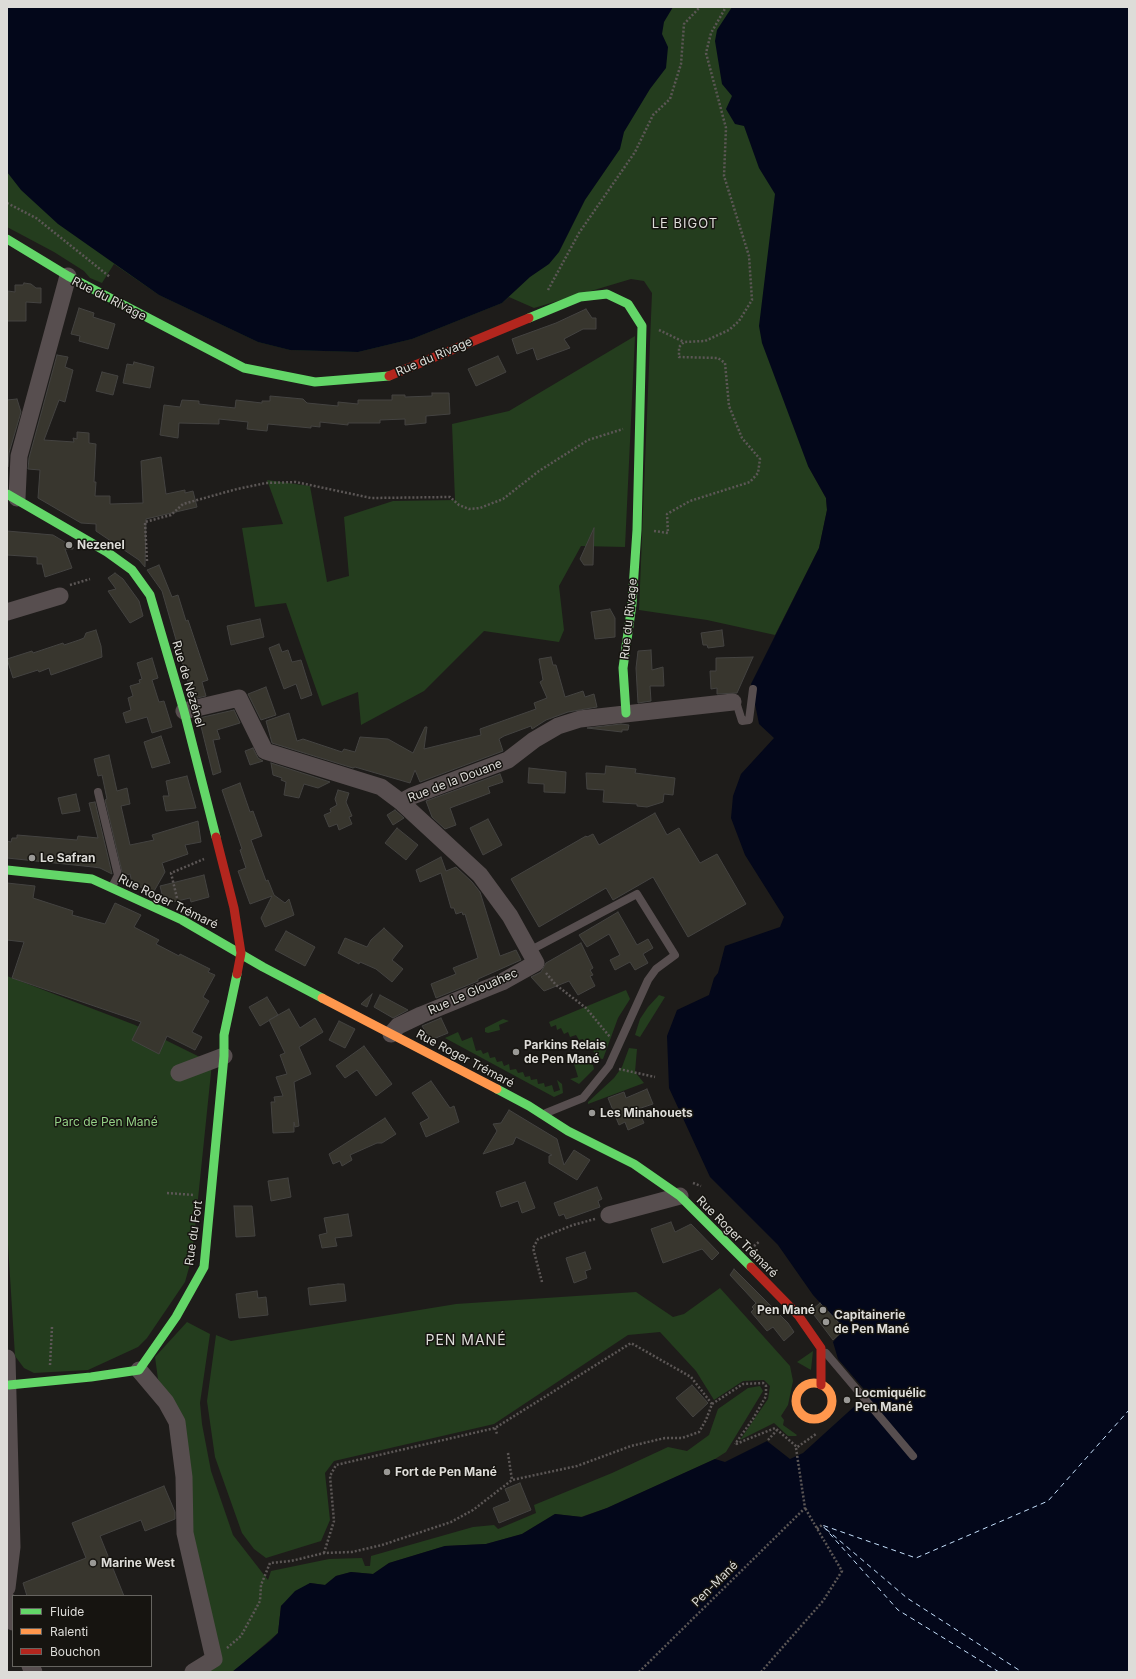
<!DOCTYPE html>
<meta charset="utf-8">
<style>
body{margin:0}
#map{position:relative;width:1136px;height:1679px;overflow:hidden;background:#1e1c1a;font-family:Inter,sans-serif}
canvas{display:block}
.frame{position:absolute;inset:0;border:8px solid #dddcd8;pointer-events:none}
.legend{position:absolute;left:12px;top:1595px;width:140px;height:72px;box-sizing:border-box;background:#161410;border:1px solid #666460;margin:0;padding:5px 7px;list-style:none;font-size:12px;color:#dddcd8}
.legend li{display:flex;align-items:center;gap:8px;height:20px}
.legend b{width:20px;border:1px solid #666460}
</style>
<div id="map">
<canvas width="1136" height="1679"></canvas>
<div class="frame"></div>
<ul class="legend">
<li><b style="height:5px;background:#63d668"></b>Fluide</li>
<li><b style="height:5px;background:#ff974d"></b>Ralenti</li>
<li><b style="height:5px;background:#b3261e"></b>Bouchon</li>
</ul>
</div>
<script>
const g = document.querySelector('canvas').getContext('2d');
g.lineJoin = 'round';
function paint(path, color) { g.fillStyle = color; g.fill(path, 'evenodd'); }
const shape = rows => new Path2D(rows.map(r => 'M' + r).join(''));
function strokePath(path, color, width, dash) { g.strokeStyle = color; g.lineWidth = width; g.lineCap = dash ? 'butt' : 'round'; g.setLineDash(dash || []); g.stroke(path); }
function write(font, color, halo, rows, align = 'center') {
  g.font = font + ' Inter,sans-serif'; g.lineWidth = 3; g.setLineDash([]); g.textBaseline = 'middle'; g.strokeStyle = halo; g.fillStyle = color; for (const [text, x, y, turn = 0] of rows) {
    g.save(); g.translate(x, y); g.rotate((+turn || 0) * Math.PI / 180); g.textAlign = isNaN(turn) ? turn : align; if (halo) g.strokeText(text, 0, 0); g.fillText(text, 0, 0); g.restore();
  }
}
const green = shape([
 [7,7,874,7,808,466,826,498,827,510,819,548,775,635,707,620,639,610,652,293,644,281,631,279,534,308,509,297,502,303,412,339,358,352,290,350,258,342,159,295,114,264,102,283,90,278,84,271,54,252,7,227],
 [635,336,625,547,581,546,559,586,564,630,559,642,484,631,424,691,361,725,358,692,322,706,286,603,255,607,242,528,283,524,267,480,310,486,327,582,349,576,344,517,393,501,455,500,452,424,509,411],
 [7,976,135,1025,212,1063,192,1257,185,1282,147,1338,138,1347,88,1370,34,1373,24,1368,15,1356,7,1229],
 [626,990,630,999,618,1018,603,1059,596,1058,590,1041,585,1044,583,1039,579,1040,576,1035,570,1037,568,1032,564,1034,561,1028,557,1030,556,1025,551,1027,549,1022],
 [659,995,665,997,640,1037,635,1035,640,1019,648,1007],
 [503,1019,509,1021,499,1025,500,1030,488,1033,485,1032,485,1028],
 [458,1032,462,1041,472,1037,476,1051,481,1050,483,1054,488,1052,490,1058,495,1057,497,1062,502,1061,504,1066,509,1064,510,1070,516,1069,518,1073,523,1072,525,1077,530,1076,531,1080,537,1079,538,1084,544,1083,545,1087,552,1085,554,1092,560,1090,557,1080,562,1084,563,1093,554,1097,445,1038],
 [629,1048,637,1049,635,1072,644,1083,588,1104,588,1102,614,1078,622,1067],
 [585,1061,593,1065,594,1069,579,1084,570,1079,578,1077,574,1064],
 [720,1288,790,1366,793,1381,788,1405,781,1416,784,1420,783,1425,797,1435,796,1436,788,1436,774,1423,740,1440,768,1399,770,1386,764,1380,743,1381,714,1400,696,1371,660,1332,628,1335,494,1424,334,1461,325,1473,330,1520,321,1541,266,1558,254,1549,242,1533,215,1457,207,1401,216,1335,231,1341,456,1304,636,1292,673,1317,684,1314],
 [187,1322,210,1334,200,1403,202,1424,211,1471,233,1535,268,1580,271,1571,329,1559,362,1558,365,1566,370,1566,371,1556,473,1527,494,1525,498,1529,536,1513,534,1505,612,1473,668,1447,687,1451,709,1435,718,1409,748,1388,760,1386,763,1391,726,1452,715,1459,607,1508,581,1517,555,1514,522,1534,486,1544,445,1546,389,1563,373,1574,351,1572,336,1576,325,1585,310,1583,281,1606,278,1633,240,1666,232,1672,201,1672,221,1659,187,1524,184,1422,158,1379,155,1357],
 [813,1351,811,1370,797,1362]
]);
const water = shape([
 [7,7,673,7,664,22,662,34,668,47,666,68,650,89,624,132,620,149,585,200,559,252,549,264,530,277,502,303,412,339,358,352,290,350,258,342,159,295,58,224,21,190,7,172],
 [732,7,1129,7,1129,1672,232,1672,270,1641,278,1633,281,1606,295,1591,310,1583,325,1585,336,1576,351,1572,373,1574,389,1563,445,1546,486,1544,522,1534,555,1514,582,1517,607,1508,715,1459,725,1462,767,1441,790,1459,803,1453,868,1394,838,1359,833,1342,844,1329,813,1295,778,1245,710,1177,669,1088,667,1036,677,1010,709,995,714,978,718,973,725,946,780,927,784,917,745,855,731,818,733,796,741,774,774,738,759,724,751,684,819,548,827,510,826,498,808,466,762,343,759,326,775,194,759,168,744,126,735,124,726,109,732,96,722,84,715,41,717,30]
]);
const ferry = shape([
 [826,1529,907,1598,1022,1672],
 [999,1672,898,1610,822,1525,916,1558,1048,1501,1129,1410]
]);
const building = shape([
 [24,283,31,284,36,288,41,288,41,303,26,302,26,321,7,321,8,291,15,292,15,285,23,285,24,283],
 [79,308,94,313,93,317,115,324,108,349,79,341,80,336,71,334,79,308],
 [586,309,592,318,596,318,596,329,583,329,564,339,570,348,537,360,533,348,517,354,512,339,556,323,586,309],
 [57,355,68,357,65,367,73,370,65,402,59,400,44,440,74,442,73,438,77,439,77,432,89,433,89,443,96,444,94,482,96,482,95,496,110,496,110,504,143,503,141,461,161,457,166,494,185,490,185,493,193,491,197,507,146,519,145,567,139,560,96,531,96,524,81,523,38,498,40,470,28,469,29,458,57,355],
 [498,356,506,372,476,386,468,369,498,356],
 [134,362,154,367,150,388,123,383,127,364,133,365,134,362],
 [102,372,118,376,113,395,96,391,102,372],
 [432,393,449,393,450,414,426,416,426,423,405,425,405,419,380,420,380,423,348,423,348,425,320,422,320,427,311,426,311,428,268,424,267,431,247,429,248,422,219,419,219,424,179,423,178,438,160,435,164,405,180,407,182,400,199,401,199,404,235,408,236,400,262,403,262,401,270,401,270,396,303,399,307,403,338,406,338,402,358,404,358,400,392,400,392,395,405,395,405,397,432,396,432,393],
 [17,399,21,412,9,453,8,467,7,467,7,400,17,399],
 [594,528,593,565,584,565,580,559,594,528],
 [7,531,53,535,73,547,73,549,65,549,72,568,45,577,42,564,37,564,37,557,7,555,7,531],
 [159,565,172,597,178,595,186,621,188,620,208,680,202,682,206,696,193,699,162,591,147,570,159,565],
 [115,573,123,579,139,601,143,616,130,623,108,591,116,589,108,578,115,573],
 [610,609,615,618,615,637,595,639,591,612,610,609],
 [260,619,264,637,231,645,227,626,260,619],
 [96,630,101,646,102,657,51,675,49,668,39,672,38,670,13,678,7,659,32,651,33,653,63,643,64,645,79,640,84,638,86,633,96,630],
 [722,630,724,646,708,648,707,645,703,645,701,633,722,630],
 [279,644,282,652,288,650,292,662,301,660,312,695,301,699,296,684,284,689,269,648,279,644],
 [651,650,652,670,663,667,664,686,650,686,651,701,638,703,636,668,638,651,651,650],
 [551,657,553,665,556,665,565,697,583,691,585,697,594,694,597,707,568,712,546,720,532,729,531,726,504,736,499,739,503,751,420,782,415,770,410,783,355,767,353,768,272,743,266,721,289,713,297,741,303,739,342,752,344,749,355,752,360,737,388,739,413,753,425,727,427,727,424,749,481,735,480,729,536,709,534,703,547,698,540,682,543,680,539,659,551,657],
 [753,657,737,693,717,694,717,688,711,689,710,671,716,671,716,658,753,657],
 [152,658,158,678,152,680,159,702,164,701,172,727,152,733,147,717,126,723,123,713,131,710,128,698,133,696,130,686,140,683,139,680,142,679,137,663,152,658],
 [266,687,276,715,261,720,248,694,266,687],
 [234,710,240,723,217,730,220,739,213,740,221,772,213,775,199,718,234,710],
 [621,724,629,725,628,730,622,730,622,732,587,728,621,724],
 [161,736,170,763,152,768,144,742,161,736],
 [253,748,258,758,263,761,250,765,245,751,253,748],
 [109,755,117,791,127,788,130,804,121,806,130,845,154,840,152,835,198,821,201,842,185,845,188,854,162,863,165,872,153,893,132,883,130,874,123,876,105,800,107,799,102,775,98,776,94,759,109,755],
 [271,763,330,782,318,788,304,784,299,798,284,795,286,782,281,780,282,778,273,775,271,763],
 [606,766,636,769,635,773,675,778,673,795,664,794,663,802,647,807,637,806,637,804,603,802,604,790,587,789,586,773,605,774,606,766],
 [529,768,566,772,565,793,544,792,544,784,528,783,529,768],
 [500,774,503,782,488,787,490,793,450,808,456,825,445,829,432,817,426,801,500,774],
 [187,776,196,808,166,811,163,796,169,796,166,781,187,776],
 [240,783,250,812,253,811,262,836,251,840,266,881,268,880,274,895,285,903,289,899,294,915,265,927,261,918,272,896,250,904,238,871,246,868,240,850,242,849,222,790,240,783],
 [338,790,349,793,346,802,352,816,349,817,352,824,339,830,337,824,329,827,324,815,331,812,330,809,337,805,335,799,338,790],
 [76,794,80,811,62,814,58,798,76,794],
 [95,802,112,874,100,868,93,867,7,858,7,841,11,842,12,838,17,838,17,835,77,840,78,836,98,838,89,803,95,802],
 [395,810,404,818,393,825,387,815,395,810],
 [655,813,667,835,679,828,700,863,717,854,746,904,688,937,653,877,613,900,606,888,539,927,511,879,586,836,587,837,593,834,599,845,655,813],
 [488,819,502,845,483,855,470,828,488,819],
 [397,828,418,845,406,860,385,843,397,828],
 [441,857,446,871,456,867,472,882,480,892,500,956,516,950,521,960,478,979,478,981,436,998,431,984,456,974,453,968,478,958,465,914,463,915,462,912,456,914,454,908,451,908,441,873,420,882,416,870,441,857],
 [204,875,209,897,191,902,190,898,173,902,163,898,160,886,204,875],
 [7,883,35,886,33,898,73,911,72,915,105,924,115,903,141,915,134,927,159,940,156,944,179,956,180,954,210,969,208,972,215,975,203,997,209,1001,192,1032,202,1037,195,1050,167,1036,159,1054,132,1040,141,1022,12,978,24,942,7,940,7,883],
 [618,912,637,945,648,939,653,948,643,954,648,963,635,970,630,962,615,970,610,960,620,955,609,934,587,947,579,935,618,912],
 [384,928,403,946,392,960,403,969,392,982,376,969,360,962,359,964,338,953,345,938,367,947,371,940,384,928],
 [286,931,315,947,305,966,275,950,286,931],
 [581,943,593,968,590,970,593,975,590,976,595,986,578,995,569,981,544,991,531,977,541,972,546,963,581,943],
 [372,994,367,1007,361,1004,372,994],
 [380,995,408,1010,393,1018,374,1007,380,995],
 [267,997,278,1015,260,1026,249,1007,267,997],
 [289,1009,300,1028,315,1018,323,1032,299,1047,311,1074,294,1082,299,1126,295,1127,294,1122,294,1132,273,1133,271,1102,275,1102,274,1097,283,1096,276,1077,287,1074,280,1055,285,1053,269,1020,289,1009],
 [441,1018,448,1033,431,1040,422,1026,441,1018],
 [339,1021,355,1029,345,1048,329,1040,339,1021],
 [364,1046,392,1084,376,1096,357,1070,345,1078,336,1066,364,1046],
 [431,1081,450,1108,454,1106,459,1122,426,1137,420,1123,429,1118,412,1093,431,1081],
 [647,1089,653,1104,638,1109,644,1123,628,1130,625,1122,619,1125,608,1098,624,1092,626,1098,647,1089],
 [509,1110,557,1139,564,1165,574,1150,590,1160,577,1180,549,1163,549,1156,552,1155,516,1137,513,1144,483,1154,497,1131,493,1124,501,1123,509,1110],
 [385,1118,396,1134,382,1143,377,1143,350,1155,352,1160,342,1166,340,1161,333,1164,329,1154,385,1118],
 [288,1178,291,1197,271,1201,268,1181,288,1178],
 [525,1182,535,1208,522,1213,518,1201,501,1207,496,1192,525,1182],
 [597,1187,602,1199,598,1201,600,1207,566,1219,564,1214,559,1216,554,1203,597,1187],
 [234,1206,252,1206,255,1236,236,1237,234,1206],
 [348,1214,352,1236,335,1238,337,1246,322,1248,319,1235,327,1233,324,1218,348,1214],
 [671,1222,675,1232,691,1224,719,1253,712,1260,702,1249,663,1263,651,1229,671,1222],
 [585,1252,591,1269,585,1271,587,1278,574,1283,566,1258,585,1252],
 [734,1269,788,1323,794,1332,784,1341,773,1327,767,1331,751,1312,754,1309,752,1307,756,1303,730,1275,734,1269],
 [338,1284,344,1284,346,1301,310,1305,308,1288,338,1284],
 [257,1291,258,1298,266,1297,268,1315,239,1318,236,1294,257,1291],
 [820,1303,845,1329,833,1340,811,1311,820,1303],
 [692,1385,708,1403,693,1417,676,1398,692,1385],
 [520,1483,531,1510,499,1523,493,1508,510,1501,505,1489,520,1483],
 [164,1486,175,1512,175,1519,145,1531,141,1520,100,1536,124,1596,27,1596,23,1583,86,1558,72,1523,164,1486]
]);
const path = shape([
 [7,203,36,218,110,277],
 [548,290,579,233,635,152,653,115,670,99,681,64,684,24,700,7],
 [659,330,684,342],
 [654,531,668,533,667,514,690,501,750,482,758,473,760,459,742,438,729,406,725,363,718,358,679,357,679,347,684,342,705,341,729,330,739,321,752,300,749,256,724,176,726,128,706,53,711,33,726,7],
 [147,561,145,522,171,515,183,504,237,489,266,483,296,482,371,498,450,497,459,505,469,509,480,508,503,499,539,471,588,440,623,429],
 [70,585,90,579],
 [177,898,171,873,204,859],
 [546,973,556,985,586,1008,610,1037],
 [619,1069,655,1077],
 [693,1183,701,1186],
 [167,1193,194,1195],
 [754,1246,760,1241],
 [542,1282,533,1248,538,1239,573,1225,595,1219],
 [50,1365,52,1327],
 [495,1428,497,1434],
 [768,1440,777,1430],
 [736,1444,775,1428,797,1447],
 [508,1453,512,1480],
 [817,1529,822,1525],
 [324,1553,334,1521,330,1476,336,1465,495,1428,631,1343,691,1377,712,1404],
 [227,1648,241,1636,260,1601,261,1585,270,1563,291,1561,324,1553,352,1552,382,1545,451,1522,473,1510,512,1480,577,1466,631,1446,665,1438,682,1438,699,1432,706,1420,712,1404,743,1384,763,1383,766,1386,766,1396,753,1419,735,1444],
 [639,1672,805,1508,796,1448,816,1434],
 [761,1672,823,1601,842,1571,805,1508]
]);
const lane = shape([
 [733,702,737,705,742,721,749,720,753,689],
 [98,792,118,875,112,887],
 [529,951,637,894,675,955,656,969,648,980,609,1066,583,1098,546,1113],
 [826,1353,913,1456]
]);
const street = shape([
 [17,498,19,456,68,276],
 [7,612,60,596],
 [184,711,239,698,265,751,381,787,401,802,480,875,510,916,536,963,502,982,421,1015,398,1026,391,1034],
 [401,802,412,796,508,760,534,740,558,726,580,719,733,702],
 [179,1073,224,1056],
 [609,1215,680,1196],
 [7,1358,12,1547,7,1588],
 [139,1370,166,1402,177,1422,184,1477,185,1533,214,1659,193,1672],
 [7,1600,13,1622],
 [30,1666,34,1672]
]);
const fast = shape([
 [7,239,68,276,244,368,315,382,389,376],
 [529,318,580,297,607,294,628,304,642,326,637,530,632,604,623,668,626,713],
 [7,494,107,552,132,570,150,595,184,711,216,837],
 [7,870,92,879,182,920,263,967,322,998],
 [497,1089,529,1106,568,1131,634,1164,680,1196,751,1267],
 [9,1385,91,1377,139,1370,176,1317,204,1267,224,1056,224,1035,237,974]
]);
const slow = shape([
 [322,998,497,1089],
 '796 1401a18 18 0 1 1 36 0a18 18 0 1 1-36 0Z'
]);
const jam = shape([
 [389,376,529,318],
 [216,837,234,908,241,953,237,974],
 [751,1267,798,1315,821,1348,821,1385]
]);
const markers = [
 [69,545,4,"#9a9996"],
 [32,858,4,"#9a9996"],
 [516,1052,4,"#9a9996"],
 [592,1113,4,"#9a9996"],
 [823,1310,4,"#9a9996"],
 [826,1322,4,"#9a9996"],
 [847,1400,4,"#9a9996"],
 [387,1472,4,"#9a9996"],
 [93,1563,4,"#9a9996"]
];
const streetNames = [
 ["Rue du Rivage",109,299,27],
 ["Rue du Rivage",434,357,-23],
 ["Rue du Rivage",629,619,-84],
 ["Rue de Nézénel",188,684,74],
 ["Rue de la Douane",455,781,-21],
 ["Rue Roger Trémaré",168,902,26],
 ["Rue Le Glouahec",473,992,-24],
 ["Rue Roger Trémaré",465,1059,28],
 ["Rue du Fort",194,1233,-82],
 ["Rue Roger Trémaré",737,1237,45],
 ["Pen-Mané",715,1584,-45]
];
const poiNames = [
 ["Nezenel",77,545],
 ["Le Safran",40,858],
 ["Parkins Relais",524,1045],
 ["de Pen Mané",524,1059],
 ["Les Minahouets",600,1113],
 ["Pen Mané",815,1310,"right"],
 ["Capitainerie",834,1315],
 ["de Pen Mané",834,1329],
 ["Locmiquélic",855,1393],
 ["Pen Mané",855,1407],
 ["Fort de Pen Mané",395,1472],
 ["Marine West",101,1563]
];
const parkNames = [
 ["Parc de Pen Mané",106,1122]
];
const neighbourhoodNames = [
 ["LE BIGOT",685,224]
];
const quarterNames = [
 ["PEN MANÉ",466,1341]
];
paint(green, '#243d1e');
paint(water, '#03071a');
strokePath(ferry, '#c6e1fd', 1, [5, 4]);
paint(building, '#38362e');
strokePath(building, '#444341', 1);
strokePath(path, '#5c5756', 2.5, [2, 2]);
strokePath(lane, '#574e4f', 8);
strokePath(street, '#574e4f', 17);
strokePath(fast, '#63d668', 9);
strokePath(slow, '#ff974d', 9);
strokePath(jam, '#b3261e', 9);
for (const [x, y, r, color] of markers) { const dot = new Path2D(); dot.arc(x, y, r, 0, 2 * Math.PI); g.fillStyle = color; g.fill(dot); strokePath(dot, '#161410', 1.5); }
write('12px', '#dddcd8', '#161410', streetNames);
write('bold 12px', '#dddcd8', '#161410', poiNames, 'left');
write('12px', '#94d186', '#161410', parkNames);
g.letterSpacing = '1px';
write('13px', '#dddcd8', '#161410', neighbourhoodNames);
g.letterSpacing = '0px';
g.letterSpacing = '1px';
write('14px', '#dddcd8', '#161410', quarterNames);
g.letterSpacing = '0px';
</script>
